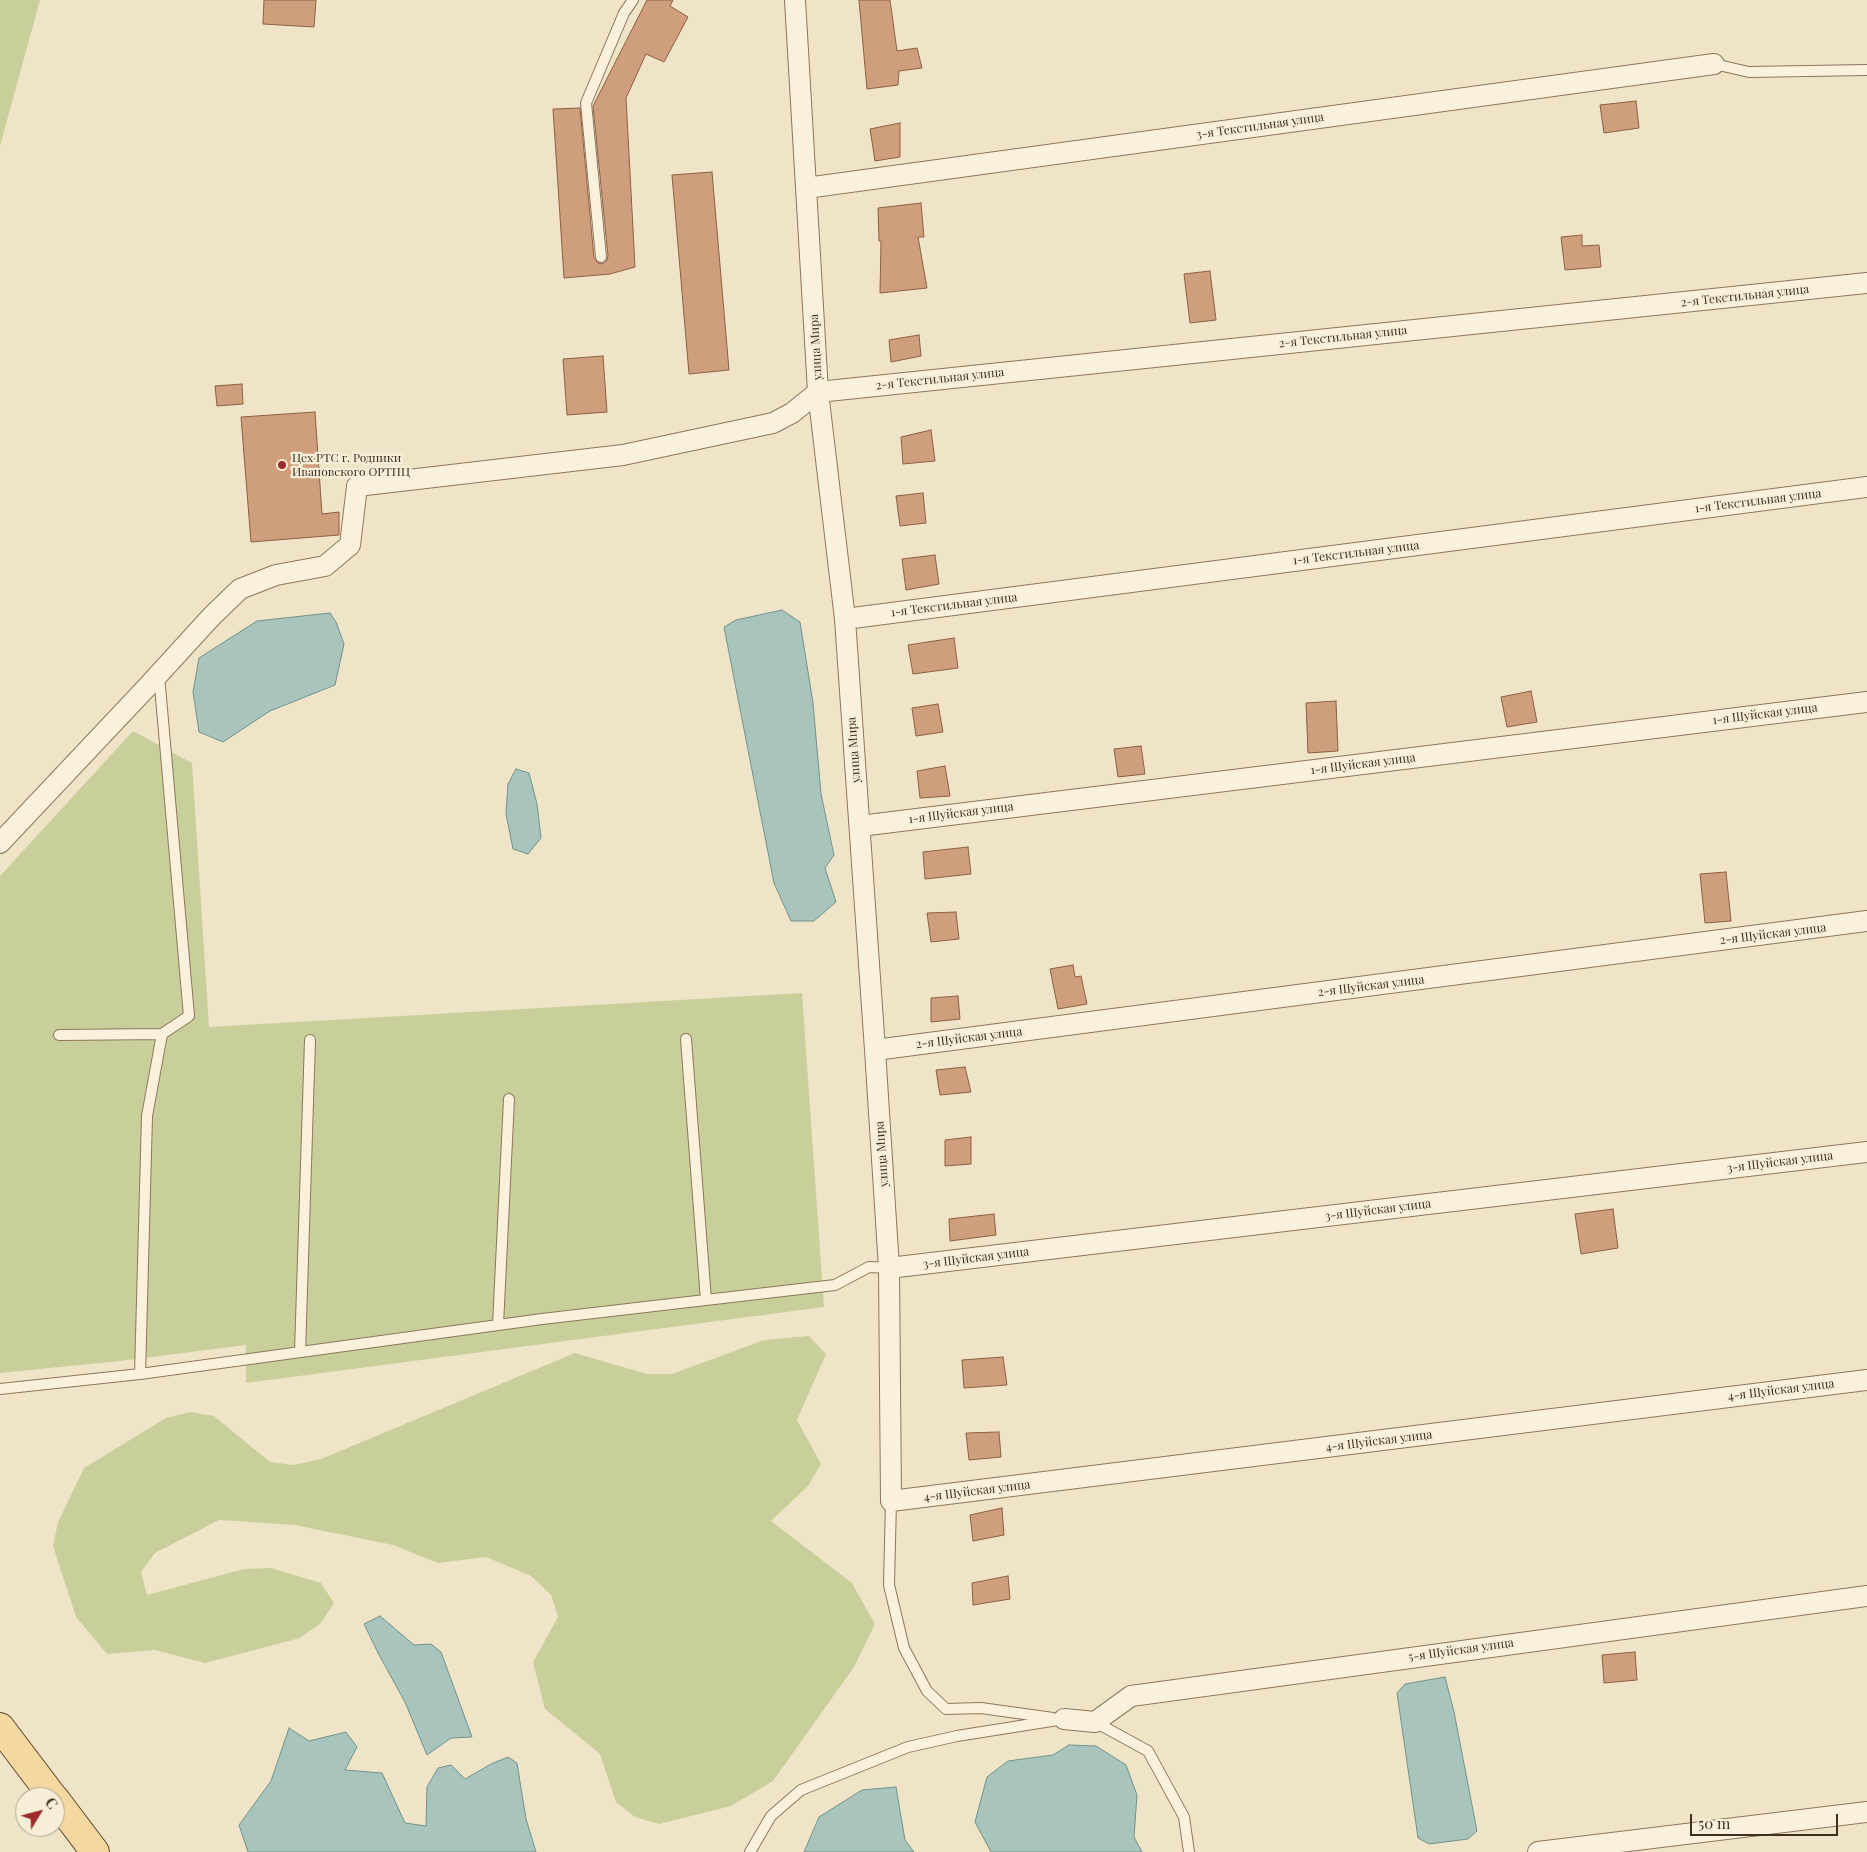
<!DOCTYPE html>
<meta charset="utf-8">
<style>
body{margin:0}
#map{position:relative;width:1867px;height:1852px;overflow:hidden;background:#f0e4c8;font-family:"Playfair Display",serif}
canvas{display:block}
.north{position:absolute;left:15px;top:1787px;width:50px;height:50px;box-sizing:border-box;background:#f7eed8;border:1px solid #ada18e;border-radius:50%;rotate:53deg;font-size:14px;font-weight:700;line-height:20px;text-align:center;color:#3d2e20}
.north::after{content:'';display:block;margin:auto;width:18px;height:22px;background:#9e2a2b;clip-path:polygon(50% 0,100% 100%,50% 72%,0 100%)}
.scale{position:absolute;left:1690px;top:1814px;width:148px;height:22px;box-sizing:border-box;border:2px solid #3d2e20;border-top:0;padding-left:6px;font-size:15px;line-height:18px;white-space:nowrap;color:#3d2e20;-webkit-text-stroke:4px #f7eed8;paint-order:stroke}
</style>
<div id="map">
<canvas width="1867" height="1852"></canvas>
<div class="north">С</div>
<div class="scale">50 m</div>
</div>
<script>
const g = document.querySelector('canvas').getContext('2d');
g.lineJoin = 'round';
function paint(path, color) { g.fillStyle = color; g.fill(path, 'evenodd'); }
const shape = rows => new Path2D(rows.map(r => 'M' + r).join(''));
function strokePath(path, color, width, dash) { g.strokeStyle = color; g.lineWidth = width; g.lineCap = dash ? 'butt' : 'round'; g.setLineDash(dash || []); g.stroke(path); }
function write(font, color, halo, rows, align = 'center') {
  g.font = font + ' "Playfair Display",serif'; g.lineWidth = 4.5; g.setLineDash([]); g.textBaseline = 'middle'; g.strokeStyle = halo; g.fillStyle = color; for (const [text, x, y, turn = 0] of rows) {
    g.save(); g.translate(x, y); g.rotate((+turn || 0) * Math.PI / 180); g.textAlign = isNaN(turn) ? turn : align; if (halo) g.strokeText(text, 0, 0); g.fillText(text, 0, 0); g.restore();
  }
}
const green = shape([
 [0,0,40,0,0,146],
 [133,731,192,763,209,1027,802,993,824,1307,246,1383,246,1345,120,1361,0,1373,0,876],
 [809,1336,826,1354,797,1420,821,1464,808,1486,771,1521,852,1583,875,1624,854,1667,773,1781,731,1806,659,1824,635,1817,616,1802,600,1754,545,1709,533,1662,558,1617,551,1595,531,1576,486,1557,438,1563,393,1545,295,1525,219,1520,155,1553,141,1572,147,1595,244,1569,271,1568,321,1583,334,1603,321,1623,300,1638,205,1663,155,1650,107,1654,76,1617,53,1546,58,1522,84,1468,166,1418,190,1412,214,1416,270,1462,294,1465,321,1459,575,1353,647,1374,672,1374,764,1340]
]);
const water = shape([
 [782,610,800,622,813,703,821,794,834,855,825,868,836,902,814,921,791,921,774,883,724,627,736,620,782,610],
 [330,613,336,622,344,644,335,685,270,711,223,742,199,732,193,692,199,658,257,621,330,613],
 [516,769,529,773,537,804,541,838,528,854,513,849,506,814,508,784,516,769],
 [380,1616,414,1645,431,1644,441,1652,472,1737,451,1738,427,1755,405,1702,378,1653,364,1624,380,1616],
 [1445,1677,1454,1712,1477,1831,1468,1839,1429,1844,1418,1838,1397,1693,1405,1684,1445,1677],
 [289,1728,309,1741,346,1732,357,1747,345,1770,382,1773,405,1823,426,1826,427,1787,438,1768,451,1765,465,1779,491,1764,508,1757,517,1763,526,1819,536,1852,248,1852,239,1825,271,1781,289,1728],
 [1069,1745,1096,1746,1126,1765,1137,1795,1134,1837,1142,1852,991,1852,975,1822,987,1777,1008,1761,1053,1755,1069,1745],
 [896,1787,905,1840,914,1852,804,1852,819,1817,862,1790,896,1787]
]);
const building = shape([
 [264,0,316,0,314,27,263,24,264,0],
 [647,0,673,0,670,6,688,17,664,62,646,54,626,98,635,267,610,274,564,278,553,109,580,108,594,258,598,263,602,264,607,260,608,256,593,106,647,0],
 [859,0,890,0,897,51,917,48,922,68,899,71,898,85,867,89,859,0],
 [1636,101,1639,128,1604,133,1600,105,1636,101],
 [900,123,900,157,875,161,870,129,900,123],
 [712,172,729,370,689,374,672,175,712,172],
 [921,203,924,237,918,237,927,288,880,293,881,241,879,241,878,208,921,203],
 [1582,235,1582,246,1599,245,1601,267,1565,270,1561,237,1582,235],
 [1210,271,1216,320,1190,323,1184,274,1210,271],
 [919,335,921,356,891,362,889,340,919,335],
 [603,356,607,412,567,415,563,359,603,356],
 [242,384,243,404,217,406,215,386,242,384],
 [315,412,322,514,339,512,339,535,251,542,241,417,315,412],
 [931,430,935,461,903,464,901,437,931,430],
 [923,493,926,523,900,526,896,496,923,493],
 [935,555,939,584,906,590,902,559,935,555],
 [954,638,958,668,913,674,908,645,954,638],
 [1531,691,1537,722,1507,727,1501,697,1531,691],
 [1336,701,1338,751,1308,753,1306,703,1336,701],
 [938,704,943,732,916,736,912,708,938,704],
 [1141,746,1145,774,1118,777,1114,749,1141,746],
 [945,766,950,796,920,798,917,771,945,766],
 [968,847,971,874,925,879,923,852,968,847],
 [1726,872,1731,921,1705,923,1700,874,1726,872],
 [956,912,959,939,931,942,927,913,956,912],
 [1073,965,1075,977,1081,976,1087,1004,1058,1009,1050,969,1073,965],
 [958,996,960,1019,931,1022,931,998,958,996],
 [965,1067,971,1092,940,1095,936,1070,965,1067],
 [971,1137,971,1164,945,1166,945,1140,971,1137],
 [1613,1209,1618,1248,1581,1254,1575,1214,1613,1209],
 [994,1214,996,1235,950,1241,949,1219,994,1214],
 [1003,1357,1007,1385,964,1388,962,1360,1003,1357],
 [999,1432,1001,1457,969,1460,966,1433,999,1432],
 [1002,1508,1004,1535,973,1541,970,1515,1002,1508],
 [1008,1576,1010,1599,973,1605,972,1583,1008,1576],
 [1635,1652,1637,1680,1604,1683,1602,1655,1635,1652]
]);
const service = shape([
 [1714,64,1749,72,1867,70],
 [601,257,586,103,624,13,633,0],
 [59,1035,162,1034],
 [686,1039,706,1300],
 [498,1325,509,1099],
 [300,1352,310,1040],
 [140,1374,147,1116,162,1034,189,1016,159,675],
 [0,1389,140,1374,542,1319,835,1285,869,1267,889,1268],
 [891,1501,889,1585,904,1648,927,1691,946,1709,981,1708,1053,1718],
 [1095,1722,1148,1751,1184,1817,1189,1852],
 [750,1852,771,1816,801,1790,908,1747,957,1736,1064,1719]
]);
const minor = shape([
 [795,0,818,392,845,619,875,1050,889,1268,891,1501,1867,1380],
 [806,188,1714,64],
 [845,619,1867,487],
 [860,826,1867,702],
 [0,843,148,686,212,616,240,589,276,575,325,566,350,545,357,486,623,455,773,423,792,413,818,392,1867,283],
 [875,1050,1867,921],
 [889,1268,1867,1152],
 [1064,1719,1095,1722,1131,1696,1867,1596],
 [1538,1852,1867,1812]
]);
const primary = shape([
 [0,1727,53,1797],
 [55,1799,95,1852]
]);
const markers = [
 [282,465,5,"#9e2a2b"]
];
const streetNames = [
 ["3-я Текстильная улица",1260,126,-8],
 ["2-я Текстильная улица",1745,296,-6],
 ["2-я Текстильная улица",1343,337,-6],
 ["улица Мира",816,347,-93],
 ["2-я Текстильная улица",940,379,-6],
 ["1-я Текстильная улица",1758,501,-7],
 ["1-я Текстильная улица",1356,553,-7],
 ["1-я Текстильная улица",954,605,-7],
 ["1-я Шуйская улица",1765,714,-7],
 ["улица Мира",854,750,-94],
 ["1-я Шуйская улица",1363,764,-7],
 ["1-я Шуйская улица",961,813,-7],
 ["2-я Шуйская улица",1773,934,-7],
 ["2-я Шуйская улица",1371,986,-7],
 ["2-я Шуйская улица",969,1038,-7],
 ["улица Мира",882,1154,-94],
 ["3-я Шуйская улица",1780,1162,-7],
 ["3-я Шуйская улица",1378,1210,-7],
 ["3-я Шуйская улица",976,1258,-7],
 ["4-я Шуйская улица",1781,1390,-7],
 ["4-я Шуйская улица",1379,1441,-7],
 ["4-я Шуйская улица",977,1491,-7],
 ["5-я Шуйская улица",1461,1650,-8]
];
const poiNames = [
 ["Цех РТС г. Родники",292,458],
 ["Ивановского ОРТПЦ",292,472]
];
paint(green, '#c9cf9b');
paint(water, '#a9c4bc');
strokePath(water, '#6f938a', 1);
paint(building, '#cf9f7d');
strokePath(building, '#8d5f41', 1);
strokePath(service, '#8d765c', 12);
strokePath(minor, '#8d765c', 22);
strokePath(primary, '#5b4430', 30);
strokePath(service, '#faf1dc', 10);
strokePath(minor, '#faf1dc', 20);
strokePath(primary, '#f3d9a0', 28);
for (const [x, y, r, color] of markers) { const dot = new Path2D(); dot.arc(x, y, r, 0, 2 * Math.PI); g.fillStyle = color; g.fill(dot); strokePath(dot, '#f7eed8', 2); }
write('12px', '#3d2e20', '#f7eed8', streetNames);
write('12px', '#3d2e20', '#f7eed8', poiNames, 'left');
</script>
